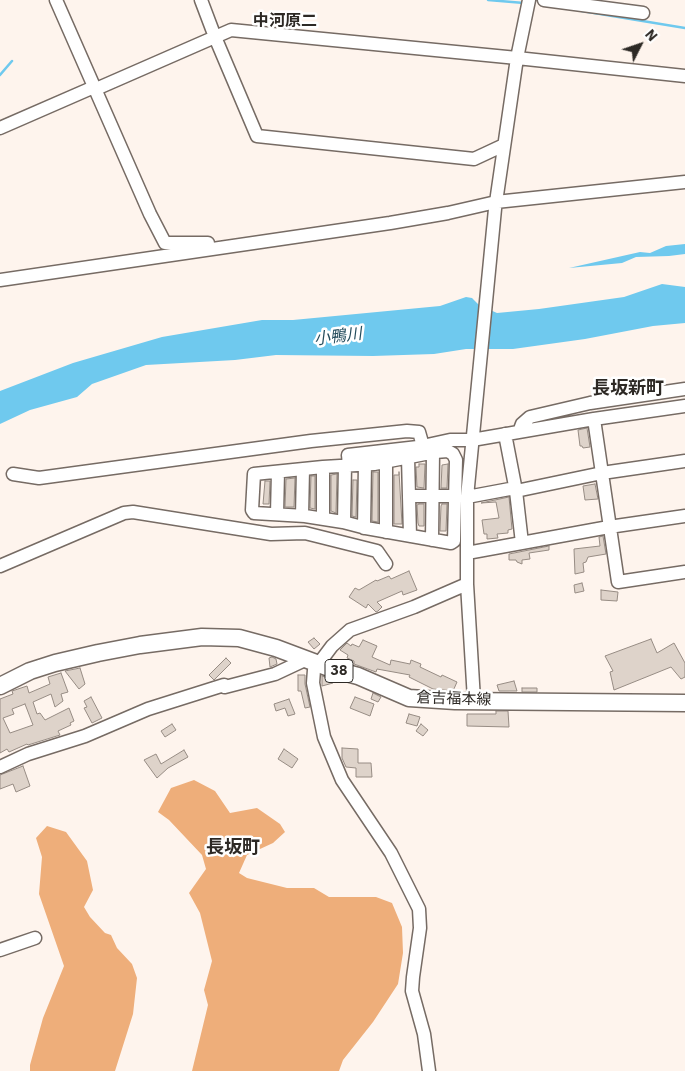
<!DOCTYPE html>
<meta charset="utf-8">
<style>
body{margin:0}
#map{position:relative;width:685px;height:1071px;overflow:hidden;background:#fef4ed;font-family:"IBM Plex Sans",sans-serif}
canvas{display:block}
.north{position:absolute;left:615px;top:20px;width:50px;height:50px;-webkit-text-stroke:4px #fff;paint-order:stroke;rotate:49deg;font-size:14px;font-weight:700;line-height:20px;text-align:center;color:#2d2925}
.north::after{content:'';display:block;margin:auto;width:18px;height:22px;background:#2d2925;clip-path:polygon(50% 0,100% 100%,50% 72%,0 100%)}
</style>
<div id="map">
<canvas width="685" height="1071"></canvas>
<div class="north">N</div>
</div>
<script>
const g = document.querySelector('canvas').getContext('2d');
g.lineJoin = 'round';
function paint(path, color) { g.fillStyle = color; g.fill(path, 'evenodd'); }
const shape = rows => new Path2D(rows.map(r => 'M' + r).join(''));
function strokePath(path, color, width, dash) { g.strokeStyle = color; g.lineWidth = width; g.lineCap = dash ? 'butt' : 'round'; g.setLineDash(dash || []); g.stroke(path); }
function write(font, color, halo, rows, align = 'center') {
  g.font = font + ' "IBM Plex Sans","Noto Sans JP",sans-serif'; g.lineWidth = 5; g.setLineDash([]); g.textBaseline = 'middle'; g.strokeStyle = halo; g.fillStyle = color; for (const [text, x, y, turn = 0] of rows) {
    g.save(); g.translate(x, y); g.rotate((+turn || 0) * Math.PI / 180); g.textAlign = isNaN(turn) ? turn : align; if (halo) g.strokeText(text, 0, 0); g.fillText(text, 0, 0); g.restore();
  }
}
const forest = shape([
 [194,780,215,791,230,813,257,808,280,824,285,832,273,843,247,855,239,873,247,878,287,888,314,888,329,897,376,897,392,903,402,927,403,953,398,984,373,1022,343,1060,339,1071,192,1071,208,1005,204,990,212,961,200,913,189,893,206,869,202,855,169,820,158,812,171,788],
 [47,826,66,832,87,861,93,890,84,907,90,917,105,933,111,935,117,948,132,964,137,978,133,1014,115,1071,30,1071,30,1065,43,1018,64,966,39,894,42,857,36,838]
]);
const water = shape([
 [685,244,685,254,669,256,636,257,622,263,569,268,640,252,650,253,666,246],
 [662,284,685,287,685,323,653,326,585,339,513,349,466,349,434,354,373,356,276,355,235,360,146,365,92,384,77,397,30,410,0,424,0,391,73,363,162,337,262,320,293,320,440,306,466,297,472,298,479,305,497,313,539,309,624,297]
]);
const stream = shape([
 [488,0,524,3],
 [582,11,685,28],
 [0,75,12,61]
]);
const building = shape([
 [587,428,590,447,583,448,582,446,580,446,578,430,587,428],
 [419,464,425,464,424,488,417,487,416,467,419,467,419,464],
 [448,464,447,488,441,488,442,465,448,464],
 [373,472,378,472,378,522,372,521,373,472],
 [399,472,402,524,394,524,394,475,399,475,399,472],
 [337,474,336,513,331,511,331,475,337,474],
 [311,476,315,476,315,509,310,508,311,476],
 [295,478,294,507,285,507,286,479,295,478],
 [353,480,357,480,356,517,352,516,353,480],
 [265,481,270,481,269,504,263,504,265,481],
 [595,484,598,499,585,500,583,486,595,484],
 [509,497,512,529,508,530,508,533,497,534,498,538,487,539,487,534,484,534,482,520,499,518,496,502,481,503,509,497],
 [419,504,424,504,424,526,419,526,418,523,417,505,419,504],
 [442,504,447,504,446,531,440,531,441,506,442,504],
 [603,536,606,554,588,557,586,562,583,563,584,572,575,574,574,549,600,546,599,537,603,536],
 [549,546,549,550,529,553,530,559,522,560,522,564,517,562,516,560,509,560,509,554,549,546],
 [409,571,417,590,403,595,402,591,377,602,382,607,378,611,376,612,368,604,366,608,349,597,355,588,359,590,376,580,377,581,389,576,391,579,409,571],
 [582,583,584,591,575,593,574,585,582,583],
 [601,590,618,592,617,601,601,600,601,590],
 [314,638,320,644,314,649,308,642,314,638],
 [651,639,657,653,674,643,685,663,685,677,681,679,671,667,614,690,610,672,613,671,605,656,651,639],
 [363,640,377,646,372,657,390,665,391,660,410,664,411,660,421,664,420,667,441,677,442,675,457,682,453,691,433,689,409,677,410,675,377,669,376,672,354,664,354,661,347,658,348,655,340,650,347,643,351,646,352,644,359,647,363,640],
 [272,657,276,659,277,664,270,667,269,658,272,657],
 [226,658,231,663,214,680,209,675,226,658],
 [80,668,85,684,79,689,65,671,80,668],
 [61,673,68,692,61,694,63,701,55,707,51,694,33,702,37,714,40,713,45,720,69,708,74,721,70,723,71,725,58,731,60,735,28,745,27,744,9,752,7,749,0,753,0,699,13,694,12,691,27,686,29,693,50,684,48,677,61,673],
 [25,704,33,725,10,733,3,718,14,714,12,709,25,704],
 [298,675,305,675,305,684,310,707,305,708,301,691,298,691,298,675],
 [322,676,333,680,333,683,322,686,322,676],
 [514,681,517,691,499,691,497,685,514,681],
 [522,688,537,688,537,692,522,692,522,688],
 [373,693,381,697,378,702,371,699,373,693],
 [91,697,102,718,92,723,84,708,87,707,84,701,91,697],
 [355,697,374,704,370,716,350,708,355,697],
 [289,699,295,714,288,716,285,708,276,711,274,704,289,699],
 [496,711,508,711,509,727,467,726,467,714,496,714,496,711],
 [409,714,420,717,417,726,406,723,409,714],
 [172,724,176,730,165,737,161,731,172,724],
 [421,724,428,730,423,736,416,731,421,724],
 [342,748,358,749,358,763,371,763,372,777,356,777,356,768,346,767,342,758,342,748],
 [284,749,298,759,292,768,278,759,284,749],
 [184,750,188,757,168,768,157,778,144,760,156,754,161,764,184,750],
 [23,766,30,786,16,792,13,784,0,789,0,775,23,766]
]);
const minor = shape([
 [56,0,150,214,165,243,208,243],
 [201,0,215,37,257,136,474,159,504,145],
 [544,0,643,13],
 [96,89,231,30,517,58,685,76],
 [0,128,94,87],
 [0,280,390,223,448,213,496,202,685,182],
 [594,419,618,582,685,572],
 [519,432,522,424,530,417,590,403,685,389],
 [505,434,516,491,522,543],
 [448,451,453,454,456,460,454,541,451,543,366,528,343,522,305,516,254,513,252,510,254,474,323,467,374,464,435,452,448,451],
 [408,457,410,536],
 [386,462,386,532],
 [349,465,348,455,418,447,450,440,472,440,594,419,685,406],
 [323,467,323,519],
 [13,474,39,478,311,441,407,431,419,432,423,446],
 [516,491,602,473,685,461],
 [409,496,455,496],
 [467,497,515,488],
 [277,514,278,472],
 [302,516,303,469],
 [344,522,345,465],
 [364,528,365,464],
 [432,540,433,452],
 [467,553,609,527,685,516],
 [0,566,124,513,133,512,271,534,305,533,377,551,386,564],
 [474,700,467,584,467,497,495,209,517,58,529,0],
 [0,767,28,754,85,736,148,709,224,685,225,687,275,674,307,659],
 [0,950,35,938],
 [429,1071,424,1034,412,991,413,977,420,928,419,909,391,853,342,780,324,737,313,683,314,670,332,646,350,630,414,607,467,584]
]);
const major = shape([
 [0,686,30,671,55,663,98,653,140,645,202,637,239,638,276,648,332,669,358,676,409,698,455,701,685,703]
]);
const shields = [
 [339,671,28]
];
const shieldNames = [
 ["38",339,671]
];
const streetNames = [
 ["倉吉福本線",454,699,2]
];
const neighbourhoodNames = [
 ["中河原二",285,21]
];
const waterNames = [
 ["小鴨川",338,337,-7]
];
const quarterNames = [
 ["長坂新町",628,389],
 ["長坂町",233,848]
];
paint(forest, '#eeae7a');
paint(water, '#6fc9ee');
strokePath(stream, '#6fc9ee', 2.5);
paint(building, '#ded3ca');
strokePath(building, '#978c84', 1);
strokePath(minor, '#766b64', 15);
strokePath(major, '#766b64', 19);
strokePath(minor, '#fff', 12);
strokePath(major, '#fff', 16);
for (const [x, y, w] of shields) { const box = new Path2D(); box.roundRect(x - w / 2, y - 11.5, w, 23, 4); g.fillStyle = '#fff'; g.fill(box); strokePath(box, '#2d2925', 1); }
write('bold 14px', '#2d2925', null, shieldNames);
write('15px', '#2d2925', '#fff', streetNames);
write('bold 16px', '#2d2925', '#fff', neighbourhoodNames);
write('italic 16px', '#244c5c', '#fff', waterNames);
write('bold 18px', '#2d2925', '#fff', quarterNames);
</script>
